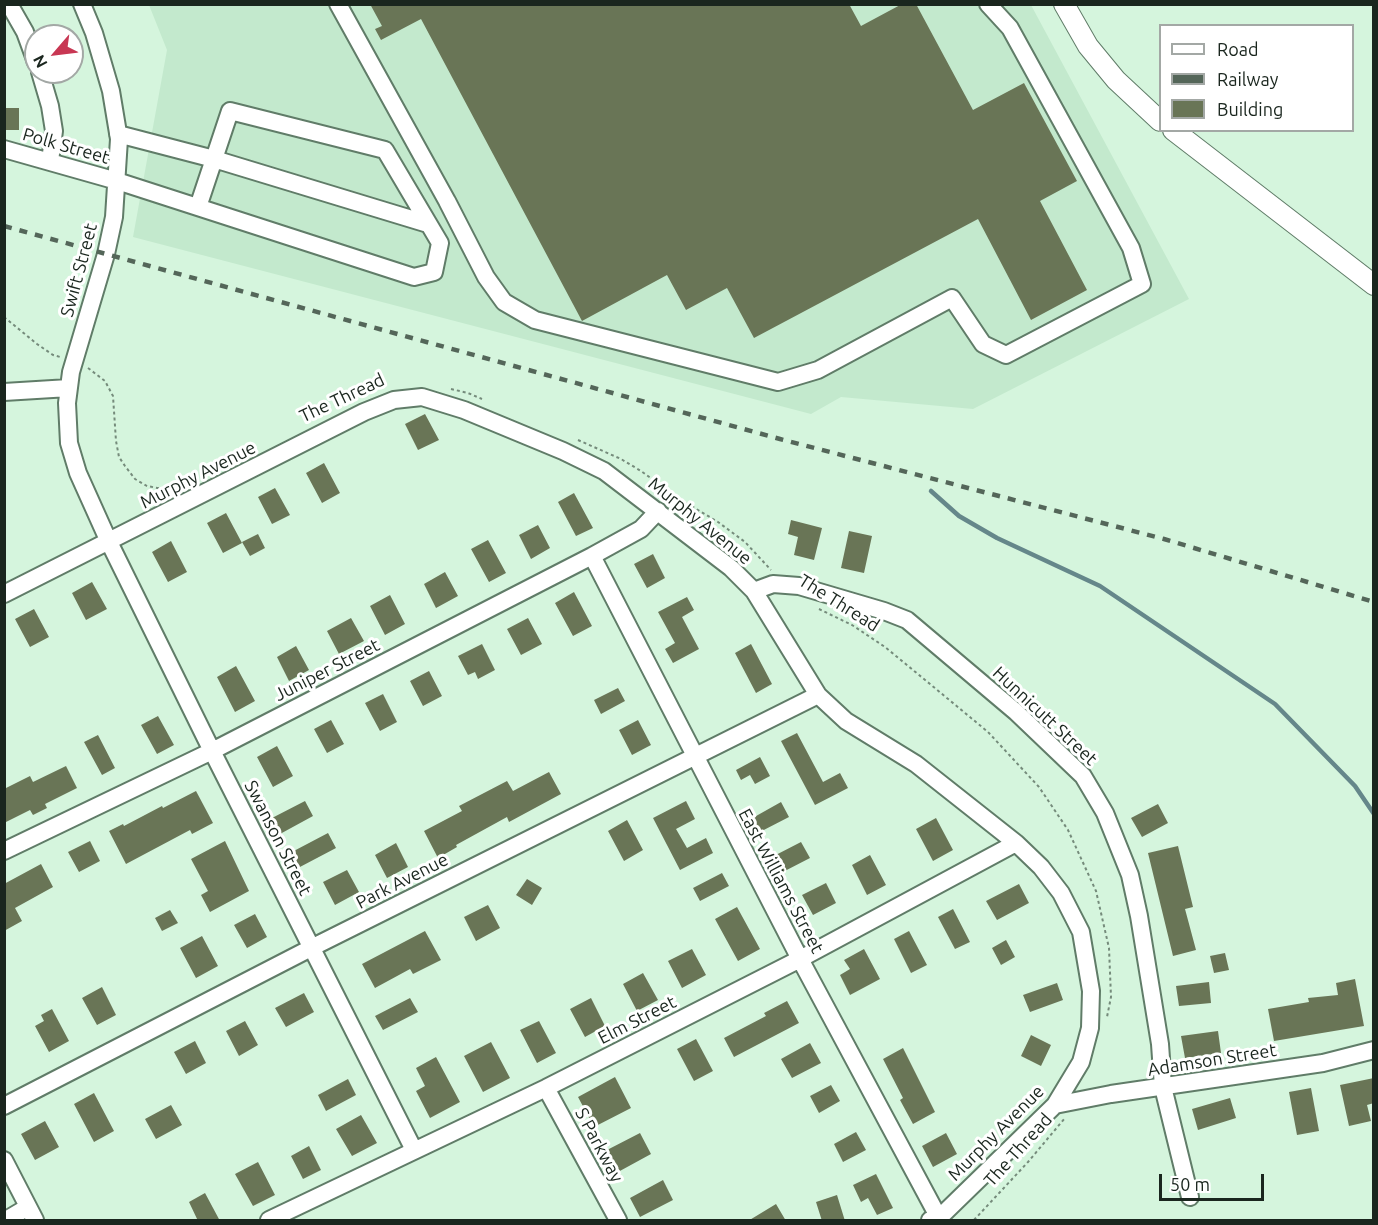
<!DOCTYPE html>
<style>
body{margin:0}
#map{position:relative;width:1378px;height:1225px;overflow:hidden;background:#d5f5dd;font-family:Ubuntu,sans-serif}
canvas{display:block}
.frame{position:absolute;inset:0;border:6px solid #1a261e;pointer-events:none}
.legend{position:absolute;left:1159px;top:24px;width:195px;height:108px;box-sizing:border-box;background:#fff;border:2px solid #a3a8a5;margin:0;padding:8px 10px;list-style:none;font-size:18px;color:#1a261e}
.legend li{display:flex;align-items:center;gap:12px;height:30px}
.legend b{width:30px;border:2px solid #a3a8a5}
.north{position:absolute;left:24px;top:24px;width:60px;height:60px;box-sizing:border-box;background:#fff;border:2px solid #a3a8a5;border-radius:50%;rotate:242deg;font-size:16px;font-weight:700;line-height:24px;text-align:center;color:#1a261e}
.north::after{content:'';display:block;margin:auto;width:21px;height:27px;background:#c83753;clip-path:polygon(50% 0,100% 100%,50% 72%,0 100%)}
.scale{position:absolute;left:1159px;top:1174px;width:105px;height:27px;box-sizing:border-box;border:3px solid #1a261e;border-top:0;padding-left:8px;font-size:18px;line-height:21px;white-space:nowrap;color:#1a261e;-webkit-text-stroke:4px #fff;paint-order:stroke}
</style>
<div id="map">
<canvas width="1378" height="1225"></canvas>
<div class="frame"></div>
<ul class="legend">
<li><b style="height:8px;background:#fff"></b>Road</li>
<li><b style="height:8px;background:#546659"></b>Railway</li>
<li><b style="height:16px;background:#697556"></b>Building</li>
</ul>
<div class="north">N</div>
<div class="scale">50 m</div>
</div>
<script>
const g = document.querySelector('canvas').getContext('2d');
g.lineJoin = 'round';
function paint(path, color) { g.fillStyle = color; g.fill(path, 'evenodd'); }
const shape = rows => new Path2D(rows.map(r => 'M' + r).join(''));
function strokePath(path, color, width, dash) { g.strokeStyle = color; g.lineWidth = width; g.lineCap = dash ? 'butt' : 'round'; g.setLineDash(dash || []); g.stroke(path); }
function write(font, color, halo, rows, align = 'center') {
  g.font = font + ' Ubuntu,sans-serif'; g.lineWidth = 6; g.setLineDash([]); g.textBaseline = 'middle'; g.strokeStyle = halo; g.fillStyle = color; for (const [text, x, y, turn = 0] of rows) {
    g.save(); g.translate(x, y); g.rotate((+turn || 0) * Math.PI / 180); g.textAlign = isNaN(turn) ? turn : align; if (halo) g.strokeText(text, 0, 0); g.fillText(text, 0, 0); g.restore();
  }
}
const built = shape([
 [149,5,1031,5,1189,299,973,409,841,397,811,414,133,237,167,50]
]);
const stream = shape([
 [931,491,959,516,997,538,1100,586,1275,704,1355,786,1374,814]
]);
const building = shape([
 [370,4,849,4,861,26,902,4,916,4,973,110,1024,83,1077,181,1040,201,1087,290,1031,320,978,219,754,338,727,288,686,310,667,275,582,321,421,19,381,40,375,29,382,26],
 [4,108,19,108,19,130,4,130],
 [425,414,439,440,418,450,405,424],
 [324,463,340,493,322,503,306,473],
 [275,488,290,515,272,524,258,497],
 [574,493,593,528,576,536,558,502],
 [226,513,242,543,223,553,207,523],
 [791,520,822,528,814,560,794,555,798,537,788,534],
 [538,525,550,548,531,559,519,535],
 [849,531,872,536,864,573,841,568],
 [258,534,265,548,250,556,242,542],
 [488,540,506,573,489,582,471,549],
 [171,541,187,572,168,582,152,552],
 [653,554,665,578,647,588,634,564],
 [445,572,458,596,436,608,424,584],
 [92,582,107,609,86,620,72,593],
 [574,592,592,626,573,636,555,603],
 [390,595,405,624,385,635,370,606],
 [687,597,694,610,682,617,699,649,673,663,665,649,675,643,658,612],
 [34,609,49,637,30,647,15,619],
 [351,618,364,641,339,654,327,631],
 [528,618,542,644,521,655,507,629],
 [482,644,495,670,478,679,475,672,468,675,458,656],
 [751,644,772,684,756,693,735,653],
 [296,646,309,670,289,681,277,657],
 [236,666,255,701,235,712,217,677],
 [429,671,442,696,423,706,410,681],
 [618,688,625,701,601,714,594,700],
 [383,694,397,722,380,731,365,703],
 [158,716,174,745,157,754,141,725],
 [331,720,344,744,327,753,314,729],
 [638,720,651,745,632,755,619,730],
 [797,733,823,782,840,773,848,788,815,805,781,741],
 [98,735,115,768,102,775,84,742],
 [277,746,293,776,273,787,257,757],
 [760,757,770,776,755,784,750,775,741,780,736,770],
 [66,766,77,788,45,804,47,808,33,815,30,810,4,823,4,789,30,776,33,782],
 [549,772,561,794,509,822,507,817,456,845,457,847,438,858,424,831,462,811,459,806,507,781,513,791],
 [196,791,213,823,192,834,190,830,126,864,109,831,123,824,124,826,162,806,163,808],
 [305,801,313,816,280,834,272,818],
 [686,801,695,819,676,829,687,848,706,838,713,853,680,870,653,818],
 [781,802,789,817,756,834,749,820],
 [1158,804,1168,823,1142,837,1131,818],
 [936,818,953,850,933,861,916,829],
 [627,820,643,850,624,861,608,831],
 [328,833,336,848,298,868,290,853],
 [90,841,100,861,79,872,68,852],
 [225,841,249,891,210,912,201,895,208,891,191,859],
 [801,842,810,858,777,875,768,859],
 [396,843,408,867,387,878,375,855],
 [1178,846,1193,907,1185,909,1196,950,1173,956,1148,853],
 [870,855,886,885,867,895,852,865],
 [41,864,53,887,15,908,22,921,4,931,4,884],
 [347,870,359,892,335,905,323,882],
 [722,873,729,886,700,901,693,888],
 [527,879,542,888,532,905,516,895],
 [826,883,836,903,813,915,802,895],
 [1019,884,1029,903,997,920,986,901],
 [488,905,500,928,476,941,464,917],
 [737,907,760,949,738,961,715,919],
 [953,909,970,942,955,949,938,917],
 [170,910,178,923,162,931,155,918],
 [255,914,267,937,247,948,234,925],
 [425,931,441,960,413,974,410,969,375,988,362,964],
 [909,931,927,965,911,973,894,939],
 [202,936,218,966,196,978,180,948],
 [1006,940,1015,957,1001,965,992,948],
 [692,949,706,975,682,988,668,961],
 [864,949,880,979,850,995,840,975,850,969,844,960],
 [1225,953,1229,970,1214,973,1210,956],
 [643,973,658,1000,637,1011,623,984],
 [1355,979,1364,1026,1274,1041,1268,1009,1309,1002,1308,998,1338,995,1336,983],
 [1209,982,1211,1003,1179,1006,1176,986],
 [1057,983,1063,1000,1030,1012,1023,995],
 [102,987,116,1015,97,1025,82,998],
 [304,993,314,1012,286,1027,275,1008],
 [410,998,418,1012,383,1030,375,1016],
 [591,998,605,1026,585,1037,570,1009],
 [787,1001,799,1023,734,1057,724,1038,766,1016,764,1013],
 [52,1009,69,1041,49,1052,35,1026,44,1021,41,1015],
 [245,1021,258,1045,239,1056,226,1031],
 [539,1021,556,1053,537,1063,520,1030],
 [1218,1031,1221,1053,1185,1058,1181,1036],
 [1031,1035,1051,1045,1041,1066,1021,1056],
 [696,1039,713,1071,694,1081,677,1049],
 [195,1041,206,1063,186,1074,174,1052],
 [491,1042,510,1078,483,1092,464,1056],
 [810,1043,821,1063,792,1078,781,1059],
 [903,1048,935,1112,913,1124,900,1100,903,1098,883,1059],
 [436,1057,460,1102,430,1118,416,1091,425,1086,416,1068],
 [615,1077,631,1108,594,1127,578,1097],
 [1374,1078,1374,1103,1367,1105,1371,1121,1349,1126,1340,1085],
 [348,1079,356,1095,326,1111,318,1095],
 [831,1085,840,1101,819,1113,810,1096],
 [1311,1088,1319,1131,1297,1135,1289,1092],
 [94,1093,114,1131,94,1142,74,1104],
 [1230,1098,1236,1118,1198,1130,1192,1109],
 [171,1105,182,1125,156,1139,145,1119],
 [361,1115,377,1143,352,1156,336,1129],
 [45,1121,59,1147,35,1160,21,1134],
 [856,1132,866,1150,843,1162,834,1144],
 [640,1133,651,1154,618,1172,607,1150],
 [946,1133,957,1154,933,1167,922,1146],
 [309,1146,321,1170,303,1179,291,1156],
 [258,1162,275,1195,253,1206,235,1174],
 [876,1174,893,1208,877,1215,868,1198,861,1202,853,1185],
 [663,1180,673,1200,640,1217,630,1198],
 [205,1193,220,1221,198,1221,189,1202],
 [837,1195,845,1221,822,1221,816,1202],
 [776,1204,786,1221,748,1221]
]);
const path = shape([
 [4,317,37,344,53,355,60,357],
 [88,368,105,381,113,396,116,441,119,457,125,466,135,479,147,486,174,491],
 [451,389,468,393,482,399],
 [578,440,621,459,641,471,678,498,718,522,745,542,771,570],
 [819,609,852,625,885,647,930,684,988,732,1039,787,1068,830,1096,891,1109,948,1111,997,1107,1017],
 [974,1220,1028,1162,1065,1118]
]);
const minor = shape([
 [9,4,25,32,36,62],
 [82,4,94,33,111,91,119,139,114,217,106,254,71,372,67,403,69,443,78,473,109,542,212,751,414,1150],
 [338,4,447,201,486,277,504,302,535,320,778,382,818,370,952,298,983,344,1006,355,1142,284,1131,248,1010,28,988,4],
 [40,72,50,106,54,131,50,161],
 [118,134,214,159,428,224],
 [4,149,117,181,414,277,434,272,440,243,385,150,230,111,198,207],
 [4,392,69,388],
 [592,556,800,959,940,1220],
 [754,591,773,584,799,586,884,611,907,620,1016,712,1083,776,1105,813,1130,875,1139,916,1160,1044,1163,1087,1190,1197],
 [4,594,364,412,394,400,422,397,464,410,563,451,604,471,731,568,754,591,818,695,846,721,916,764,1016,843,1041,867,1061,893,1081,932,1091,991,1090,1028,1081,1062,1055,1105,939,1218,930,1220],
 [4,851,212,751,592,556,641,529,658,511],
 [546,1088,618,1220],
 [1055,1105,1111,1094,1323,1063,1374,1050],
 [4,1106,311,948,818,695],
 [4,1160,35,1220],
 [6,1220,28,1207],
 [269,1220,546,1088,800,959,1016,843]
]);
const major = shape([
 [1064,4,1088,46,1116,80,1160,121],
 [1173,130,1374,285]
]);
const rail = shape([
 [4,226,780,439,1164,539,1374,602]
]);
const streetNames = [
 ["Polk Street",66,146,16],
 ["Swift Street",79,270,-75],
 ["The Thread",342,398,-25],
 ["Murphy Avenue",198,475,-27],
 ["Murphy Avenue",700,521,39],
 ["The Thread",839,603,32],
 ["Juniper Street",327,670,-27],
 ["Hunnicutt Street",1045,716,43],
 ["Swanson Street",278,838,63],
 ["Park Avenue",402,881,-27],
 ["East Williams Street",781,881,62],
 ["Elm Street",637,1020,-27],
 ["Adamson Street",1212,1060,-9],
 ["Murphy Avenue",996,1133,-45],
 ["S Parkway",599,1145,62],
 ["The Thread",1018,1150,-48]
];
paint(built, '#c3e9cd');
strokePath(stream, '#65878a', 4.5);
paint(building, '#697556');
strokePath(minor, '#607c68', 20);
strokePath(major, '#607c68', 22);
strokePath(path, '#758b7b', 2, [3, 3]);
strokePath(minor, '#fff', 16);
strokePath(major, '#fff', 20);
strokePath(rail, '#546659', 4.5, [8, 8]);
write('18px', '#1a261e', '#fff', streetNames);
</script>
